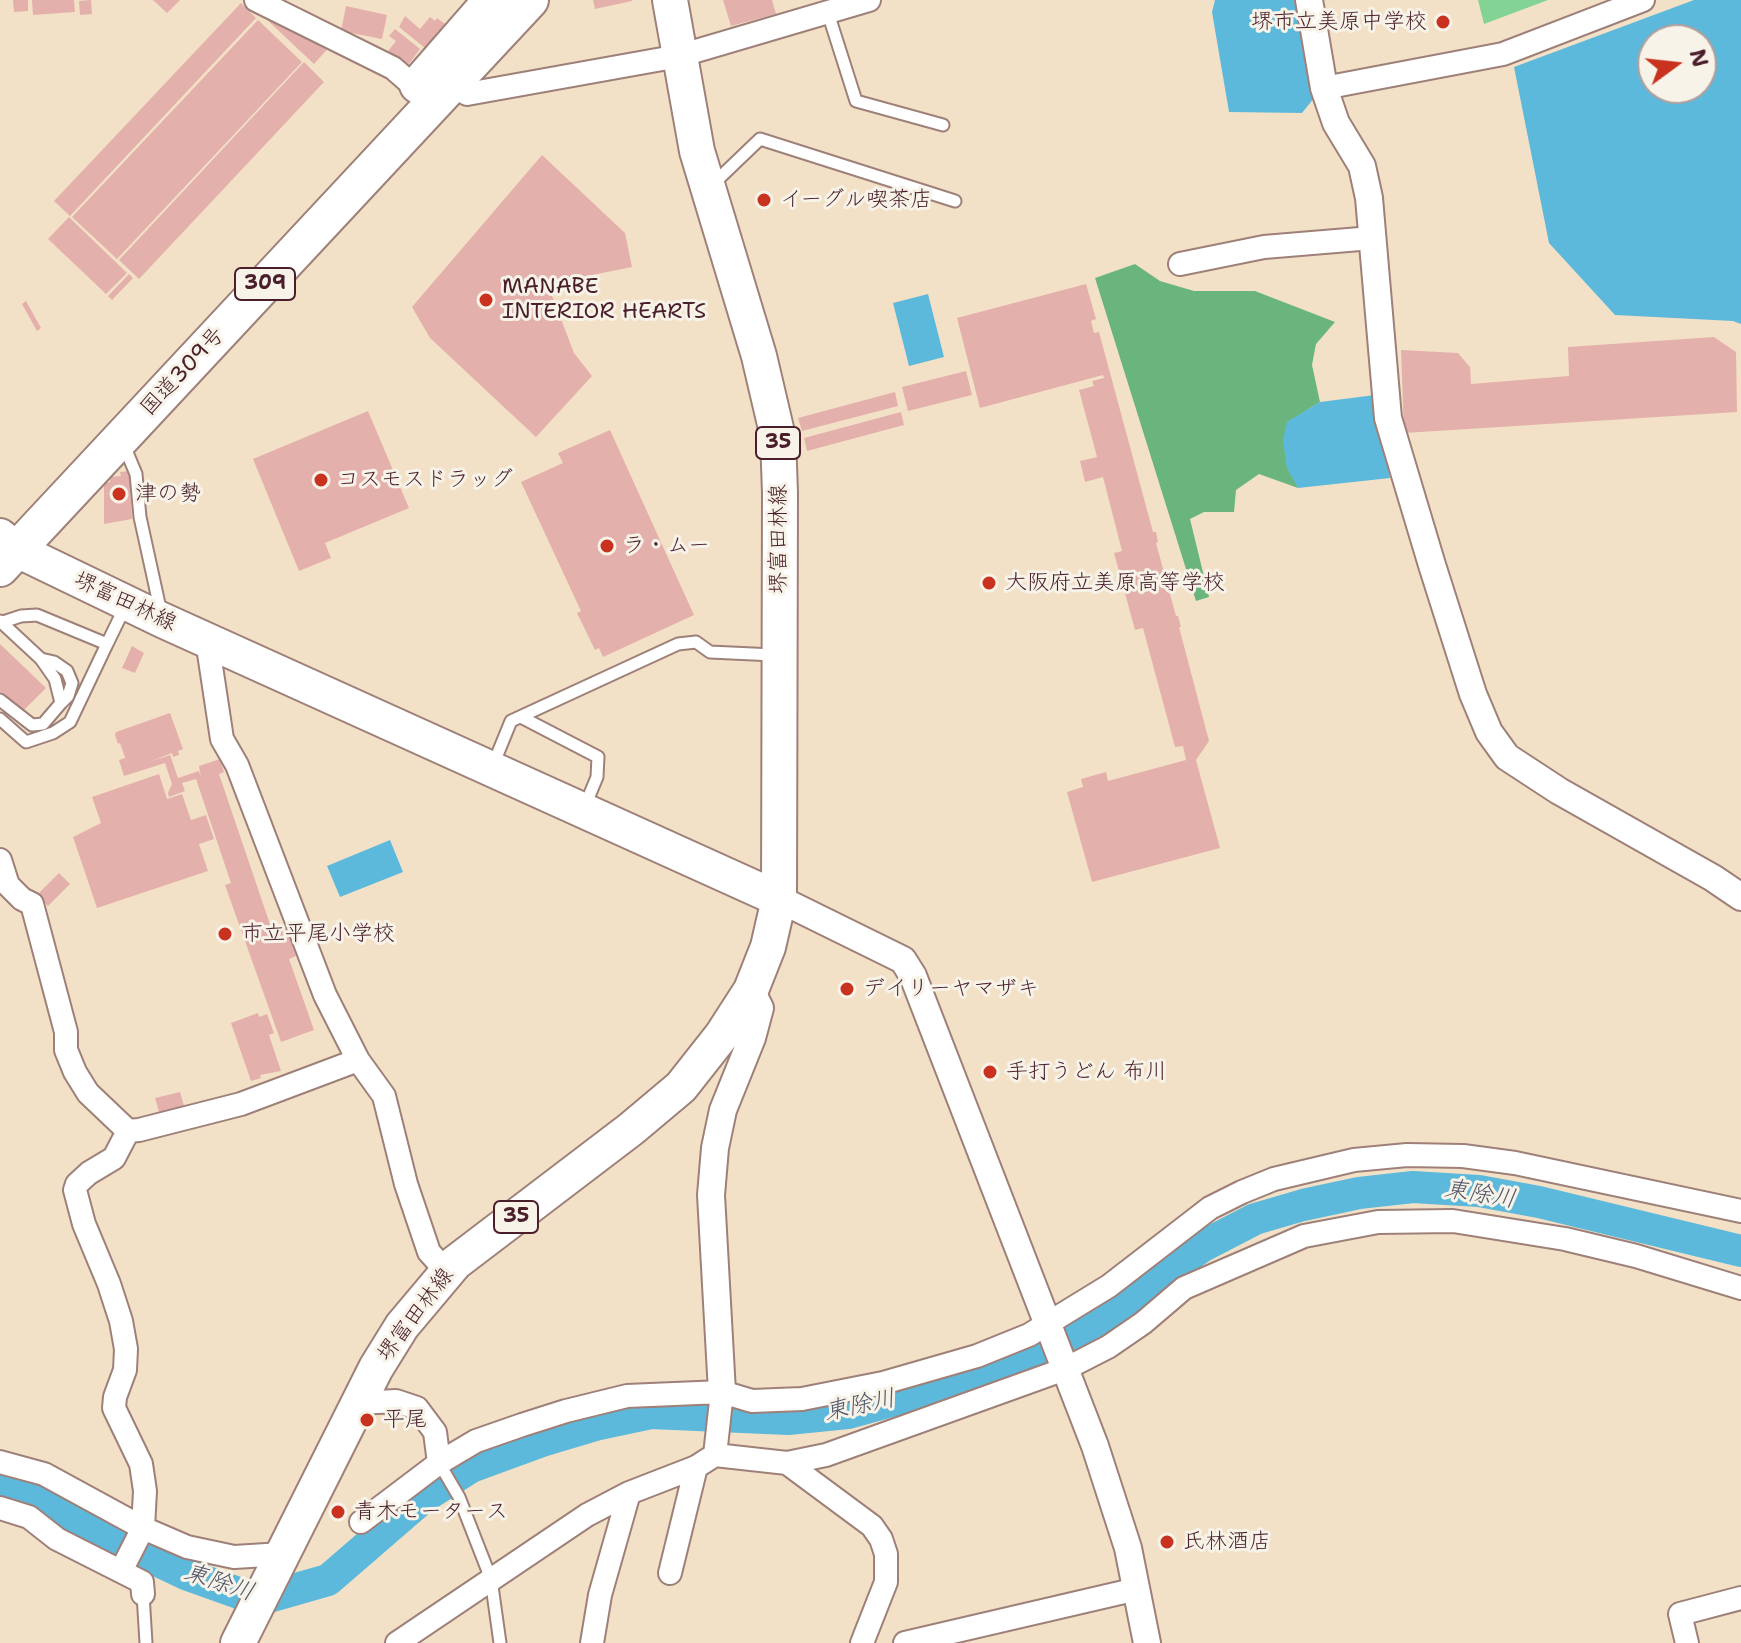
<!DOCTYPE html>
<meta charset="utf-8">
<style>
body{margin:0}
#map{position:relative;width:1741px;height:1643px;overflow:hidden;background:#f3e1c7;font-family:"Shantell Sans",sans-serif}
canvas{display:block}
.north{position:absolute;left:1637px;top:24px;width:80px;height:80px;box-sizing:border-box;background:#f7f3e8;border:2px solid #b29e9c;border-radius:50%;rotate:75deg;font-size:22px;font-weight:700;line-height:32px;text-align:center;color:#4a1f2b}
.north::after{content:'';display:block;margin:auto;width:28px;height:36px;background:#c8321e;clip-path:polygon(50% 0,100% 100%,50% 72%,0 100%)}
</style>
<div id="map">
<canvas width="1741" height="1643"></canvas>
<div class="north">N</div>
</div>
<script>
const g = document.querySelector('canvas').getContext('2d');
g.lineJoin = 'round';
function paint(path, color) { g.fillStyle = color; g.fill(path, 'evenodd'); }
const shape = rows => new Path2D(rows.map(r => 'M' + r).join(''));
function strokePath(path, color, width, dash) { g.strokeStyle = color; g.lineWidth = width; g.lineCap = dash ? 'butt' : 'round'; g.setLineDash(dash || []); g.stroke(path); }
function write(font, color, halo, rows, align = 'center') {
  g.font = font + ' "Shantell Sans","Klee One",sans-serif'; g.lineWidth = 6; g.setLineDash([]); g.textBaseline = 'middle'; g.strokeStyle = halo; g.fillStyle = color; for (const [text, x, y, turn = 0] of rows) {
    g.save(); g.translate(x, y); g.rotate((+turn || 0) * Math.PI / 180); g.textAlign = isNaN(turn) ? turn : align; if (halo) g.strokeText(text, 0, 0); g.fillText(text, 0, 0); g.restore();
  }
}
const green = shape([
 [1478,0,1548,0,1484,24]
]);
const forest = shape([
 [1135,264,1160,281,1194,291,1255,291,1335,322,1316,344,1312,365,1320,402,1288,422,1286,462,1298,488,1259,474,1236,490,1234,512,1204,512,1190,519,1209,597,1196,601,1095,278]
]);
const water = shape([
 [1215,0,1294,0,1314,98,1302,113,1229,112,1212,12],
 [1694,0,1741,0,1741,324,1733,321,1615,315,1549,243,1514,67],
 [1653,40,1701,40,1701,88,1653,88],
 [928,294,944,357,909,366,893,303],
 [1375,395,1390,478,1298,488,1287,468,1283,441,1287,422,1320,402],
 [390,840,403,872,340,897,327,866]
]);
const river = shape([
 [0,1485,35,1492,78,1523,188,1575,258,1600,328,1580,424,1497,471,1467,542,1441,599,1424,651,1413,788,1419,848,1413,927,1391,1036,1356,1079,1336,1201,1247,1255,1219,1303,1205,1359,1193,1413,1187,1479,1191,1539,1202,1741,1251]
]);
const building = shape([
 [13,0,28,0,28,11,14,12],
 [32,0,74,0,75,12,33,15],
 [91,0,92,14,80,15,79,1],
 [153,0,180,0,167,13],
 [593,0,632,0,632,1,595,9],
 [723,0,772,0,776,14,731,26],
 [241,3,256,18,70,216,54,201],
 [346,6,387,15,382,39,341,31],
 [268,13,332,44,314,64,264,17],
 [405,16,420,29,430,17,435,21,437,18,445,24,425,48,399,27],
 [258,20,302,62,117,259,72,217],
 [395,29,420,49,408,65,388,51,396,41,389,36],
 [304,62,324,82,139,279,119,260],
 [542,155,625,233,632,267,562,281,551,293,574,353,592,376,536,437,430,338,412,307],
 [69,217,127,273,106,294,48,239],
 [129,274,133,278,112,300,108,296],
 [1086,284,1096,319,1091,321,1094,333,1099,332,1153,532,1156,532,1158,542,1156,543,1176,616,1178,616,1181,627,1179,627,1209,741,1196,760,1220,848,1092,882,1067,792,1083,787,1081,779,1106,772,1108,781,1186,760,1183,746,1175,747,1143,628,1135,630,1114,553,1122,551,1103,477,1085,482,1080,461,1097,457,1079,390,1094,386,1092,381,1104,378,1103,375,980,408,957,318],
 [26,301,41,328,37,331,22,304],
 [1714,337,1736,352,1737,412,1404,433,1401,350,1458,353,1470,367,1471,384,1569,376,1568,347],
 [966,371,972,395,908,411,902,387],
 [895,392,898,406,802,431,798,418],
 [368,411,409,508,325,543,331,558,299,571,253,459],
 [901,412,904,425,807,451,804,438],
 [610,430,694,615,603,657,599,648,595,650,577,613,581,611,521,482,563,463,558,453],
 [129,471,132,519,104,524,104,483,110,482,110,477,121,476,120,472],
 [0,644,46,688,21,713,0,692],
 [132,646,144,653,135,673,122,668],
 [170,713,183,749,178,751,179,755,173,757,172,753,149,762,170,755,178,778,199,771,201,778,199,766,220,759,224,772,219,774,273,933,286,928,296,956,289,959,314,1030,281,1042,225,885,231,883,196,779,182,783,185,791,169,797,168,793,172,784,165,763,124,776,119,760,125,758,129,769,120,743,118,744,115,735,116,732],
 [159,774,167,799,182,794,191,820,206,815,214,839,199,844,208,871,97,908,73,837,101,823,92,797],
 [59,873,70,884,48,906,37,895],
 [258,1013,259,1017,267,1014,274,1033,269,1035,281,1071,260,1075,261,1078,251,1081,231,1023],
 [180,1092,184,1106,159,1112,155,1098]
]);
const service = shape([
 [828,13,856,101,943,125],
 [712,185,760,139,955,201],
 [123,443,136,474,140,517,161,613],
 [0,621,41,659,55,679,61,703,43,724,32,725,0,700],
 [0,623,21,616,37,615,107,644,70,722,53,733,26,742,0,719],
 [107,644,125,607],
 [41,659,54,662,67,671,72,683,68,696,61,703],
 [521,717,598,757,597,777,585,806],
 [493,765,511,721,678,644,696,642,710,652,774,655],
 [439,1463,459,1497,491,1579,500,1643],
 [143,1594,146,1643]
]);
const minor = shape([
 [256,0,393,68,416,88],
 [451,84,467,94,679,56,869,0],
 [1324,88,1503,54,1643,0],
 [1180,264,1264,247,1372,238],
 [207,640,222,739,237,765,325,995,358,1060,384,1096,406,1184,429,1252,447,1272],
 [0,860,8,885,22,899,32,904,66,1032,66,1050,75,1072,88,1093,128,1131,139,1130,241,1104,358,1060],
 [359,1403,396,1401,417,1408,435,1432,439,1463,476,1441,522,1425,566,1411,627,1396,722,1392,752,1401,802,1399,883,1383,977,1356,1029,1335,1109,1286,1210,1208,1242,1192,1274,1179,1354,1160,1407,1155,1463,1156,1515,1163,1741,1211],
 [715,1455,722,1392],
 [0,1462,44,1474,143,1528,187,1547,234,1557,283,1554],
 [787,1463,872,1526,881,1539,886,1554,886,1582,862,1643],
 [0,1508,29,1517,57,1539,142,1582,143,1594],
 [361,1522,439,1463],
 [121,1571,143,1528,145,1491,141,1464,114,1408,115,1397,125,1370,126,1349,121,1321,109,1284,84,1224,75,1190,77,1184,89,1173,114,1158,128,1131],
 [670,1573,696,1467],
 [397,1643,587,1515,629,1493,696,1467,715,1455,787,1463,826,1455,1065,1369,1108,1347,1143,1323,1184,1288,1304,1236,1378,1222,1453,1221,1565,1239,1636,1256,1741,1288],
 [592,1643,600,1595,629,1493],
 [905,1643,1137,1589],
 [1687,1643,1680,1614,1741,1598]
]);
const tertiary = shape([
 [1309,0,1324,88,1336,123,1362,166,1369,198,1388,418,1432,565,1473,694,1489,732,1507,757,1559,791,1713,878,1741,897],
 [779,899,903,960,913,976,1095,1446,1128,1548,1147,1643],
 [722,1392,711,1195,715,1148,723,1110,752,1038,760,1008,751,990]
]);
const primary = shape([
 [0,536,17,550,162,620,779,899],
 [238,1643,376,1368,402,1326,455,1263,631,1129,681,1087,722,1035,751,990,768,947,779,899,780,493,778,437,759,356,697,151,670,0]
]);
const trunk = shape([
 [418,85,492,0],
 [0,568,530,0]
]);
const markers = [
 [1443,22,8,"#c8321e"],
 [764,200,8,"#c8321e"],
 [486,300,8,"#c8321e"],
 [321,480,8,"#c8321e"],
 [119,494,8,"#c8321e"],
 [607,546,8,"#c8321e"],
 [989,583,8,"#c8321e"],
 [225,934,8,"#c8321e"],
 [847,989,8,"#c8321e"],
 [990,1072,8,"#c8321e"],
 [367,1420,8,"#c8321e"],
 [338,1512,8,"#c8321e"],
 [1167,1542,8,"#c8321e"]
];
const shields = [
 [265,284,60],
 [778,443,44],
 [516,1217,44]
];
const shieldNames = [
 ["309",265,284],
 ["35",778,443],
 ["35",516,1217]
];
const poiNames = [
 ["堺市立美原中学校",1427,22,"right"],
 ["イーグル喫茶店",780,200],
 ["MANABE",502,287],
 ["INTERIOR HEARTS",502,312],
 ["コスモスドラッグ",337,480],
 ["津の勢",135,494],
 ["ラ・ムー",623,546],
 ["大阪府立美原高等学校",1005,583],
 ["市立平尾小学校",241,934],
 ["デイリーヤマザキ",863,989],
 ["手打うどん 布川",1006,1072],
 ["平尾",383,1420],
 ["青木モータース",354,1512],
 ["氏林酒店",1183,1542]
];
const streetNames = [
 ["国道309号",183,372,-47],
 ["堺富田林線",779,539,-90],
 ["堺富田林線",125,602,25],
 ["堺富田林線",416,1315,-53]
];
const waterNames = [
 ["東除川",1480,1195,9],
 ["東除川",860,1406,-12],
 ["東除川",219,1583,18]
];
paint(green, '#83d394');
paint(forest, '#6ab57e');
paint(water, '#5db9db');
strokePath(river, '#5db9db', 32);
paint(building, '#e4b0ab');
strokePath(service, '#9e8079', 15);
strokePath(minor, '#9e8079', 26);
strokePath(tertiary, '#9e8079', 30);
strokePath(primary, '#9e8079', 38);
strokePath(trunk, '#9e8079', 40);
strokePath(service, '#fff', 11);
strokePath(minor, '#fff', 22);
strokePath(tertiary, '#fff', 26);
strokePath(primary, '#fff', 34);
strokePath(trunk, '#fff', 36);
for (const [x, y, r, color] of markers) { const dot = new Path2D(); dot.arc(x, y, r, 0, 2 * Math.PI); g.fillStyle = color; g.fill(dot); strokePath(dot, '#f7f3e8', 3); }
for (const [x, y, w] of shields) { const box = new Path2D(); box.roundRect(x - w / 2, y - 16, w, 32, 6); g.fillStyle = '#f7f3e8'; g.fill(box); strokePath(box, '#4a1f2b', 2); }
write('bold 20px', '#4a1f2b', null, shieldNames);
write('22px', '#4a1f2b', '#f7f3e8', poiNames, 'left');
write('22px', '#4a1f2b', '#f7f3e8', streetNames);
write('italic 24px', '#515569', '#f7f3e8', waterNames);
</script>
